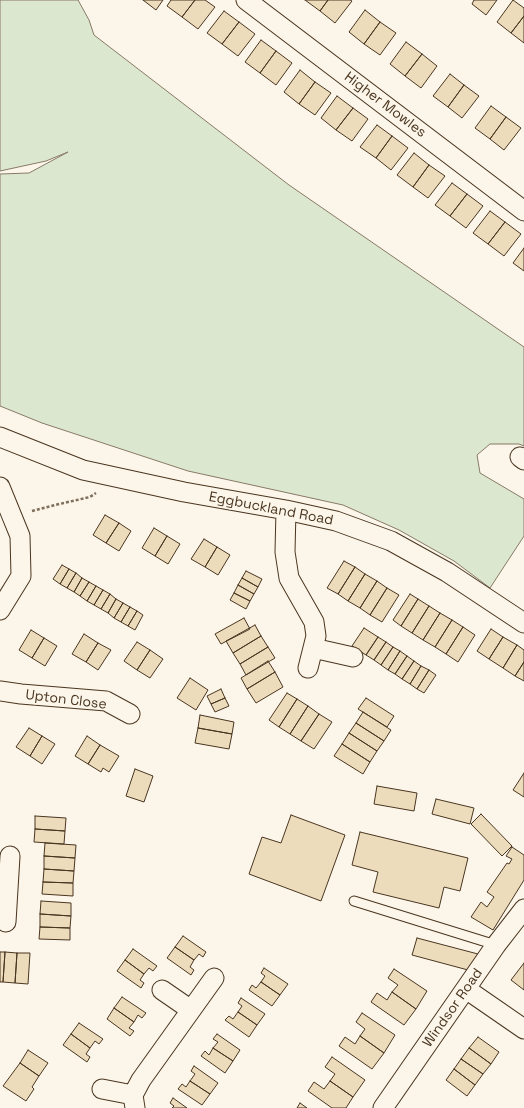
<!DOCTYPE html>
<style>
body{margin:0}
canvas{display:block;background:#fbf6e9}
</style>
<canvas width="524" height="1108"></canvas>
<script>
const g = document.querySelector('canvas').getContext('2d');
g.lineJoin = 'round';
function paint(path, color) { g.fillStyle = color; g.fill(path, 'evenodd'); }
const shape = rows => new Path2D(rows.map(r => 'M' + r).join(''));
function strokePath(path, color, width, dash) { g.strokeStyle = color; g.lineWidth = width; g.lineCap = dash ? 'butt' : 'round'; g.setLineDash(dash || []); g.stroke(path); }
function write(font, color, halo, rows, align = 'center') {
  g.font = font + ' "Space Grotesk",sans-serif'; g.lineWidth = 3; g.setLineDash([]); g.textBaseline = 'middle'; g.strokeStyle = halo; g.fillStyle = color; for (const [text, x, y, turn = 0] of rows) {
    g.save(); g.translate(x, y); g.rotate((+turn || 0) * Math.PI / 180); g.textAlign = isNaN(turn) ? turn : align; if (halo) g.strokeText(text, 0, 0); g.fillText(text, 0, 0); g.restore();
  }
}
const green = shape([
 [0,0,78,0,89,20,94,35,289,185,524,347,524,446,519,444,490,444,477,455,480,473,524,499,524,536,490,588,454,561,399,530,343,505,188,471,42,423,0,406,0,174,29,173,68,152,46,161,0,171,0,0]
]);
const building = shape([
 [143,0,163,0,156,10,143,0],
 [171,0,195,0,182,17,167,6,171,0],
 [195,0,205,0,215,7,198,29,182,17,195,0],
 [305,0,328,0,320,11,305,0],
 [328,0,350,0,352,1,335,23,320,11,328,0],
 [474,0,497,0,486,15,472,4,474,0],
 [513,0,524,8,524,16,511,33,497,22,513,0],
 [365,10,380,22,364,44,349,32,365,10],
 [224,11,239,22,222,44,207,33,224,11],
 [524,16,524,43,511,33,524,16],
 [239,22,255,34,238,56,222,44,239,22],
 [380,22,396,33,380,55,364,44,380,22],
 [261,40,276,51,260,73,245,62,261,40],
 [406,42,422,54,405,76,390,64,406,42],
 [276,51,292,63,276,85,260,73,276,51],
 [422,54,437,66,421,88,405,76,422,54],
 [300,70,315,82,299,104,284,92,300,70],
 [450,74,464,85,448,107,433,96,450,74],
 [315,82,331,93,315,115,299,104,315,82],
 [464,85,479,96,462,118,448,107,464,85],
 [337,96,353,108,336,130,321,118,337,96],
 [491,106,506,117,490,139,475,128,491,106],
 [353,108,368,119,352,141,336,130,353,108],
 [506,117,521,128,504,150,490,139,506,117],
 [377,125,392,136,376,158,360,147,377,125],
 [392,136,408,148,391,170,376,158,392,136],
 [414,153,429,165,413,187,397,175,414,153],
 [429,165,445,176,428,198,413,187,429,165],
 [452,183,467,194,450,216,435,205,452,183],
 [467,194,483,206,466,228,450,216,467,194],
 [490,211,505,222,488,244,473,233,490,211],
 [505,222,521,234,504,256,488,244,505,222],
 [524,248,524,271,513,263,524,248],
 [105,515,119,523,106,543,93,535,105,515],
 [119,523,131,531,119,551,106,543,119,523],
 [154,528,167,536,155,556,142,548,154,528],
 [167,536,180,544,168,564,155,556,167,536],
 [204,539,217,547,205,567,191,559,204,539],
 [217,547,230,555,218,575,205,567,217,547],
 [344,561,355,567,338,594,327,588,344,561],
 [62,565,69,569,60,584,53,579,62,565],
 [355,567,365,574,348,601,338,594,355,567],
 [69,569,76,573,67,588,60,584,69,569],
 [246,571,262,579,258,587,242,578,246,571],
 [76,573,82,578,74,592,67,588,76,573],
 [365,574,377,581,360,608,348,601,365,574],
 [82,578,89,582,80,596,74,592,82,578],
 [242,578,258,587,254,594,238,585,242,578],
 [377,581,387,588,370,615,360,608,377,581],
 [89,582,96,586,87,601,80,596,89,582],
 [238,585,254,594,250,601,234,593,238,585],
 [96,586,103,590,94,605,87,601,96,586],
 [387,588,399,595,382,622,370,615,387,588],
 [103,590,110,594,101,609,94,605,103,590],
 [234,593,250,601,246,609,230,600,234,593],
 [110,594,116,599,108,613,101,609,110,594],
 [410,594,418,599,401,626,393,620,410,594],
 [116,599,123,603,114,618,108,613,116,599],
 [418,599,429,606,412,633,401,626,418,599],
 [123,603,130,607,121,622,114,618,123,603],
 [429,606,440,613,423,640,412,633,429,606],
 [130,607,137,611,128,626,121,622,130,607],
 [137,611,143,615,135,630,128,626,137,611],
 [440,613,452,620,435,647,423,640,440,613],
 [244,618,250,629,221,644,215,634,244,618],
 [452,620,463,627,446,654,435,647,452,620],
 [255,625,261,636,233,653,226,641,255,625],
 [463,627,475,635,458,662,446,654,463,627],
 [364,628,378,637,366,655,352,646,364,628],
 [491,629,503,637,489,659,477,651,491,629],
 [31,630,44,638,32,658,19,650,31,630],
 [84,634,98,643,86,662,72,654,84,634],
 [261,636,268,647,240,664,233,653,261,636],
 [378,637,386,642,374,660,366,655,378,637],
 [503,637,517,645,503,668,489,659,503,637],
 [44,638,57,646,45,666,32,658,44,638],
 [137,642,150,650,137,670,124,661,137,642],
 [386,642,393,647,381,665,374,660,386,642],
 [98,643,111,650,98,670,86,662,98,643],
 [517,645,524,650,524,662,515,676,503,668,517,645],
 [268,647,275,658,246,675,240,664,268,647],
 [393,647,400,651,388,670,381,665,393,647],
 [150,650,163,659,150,678,137,670,150,650],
 [400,651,407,656,395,674,388,670,400,651],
 [407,656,414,661,402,679,395,674,407,656],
 [268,661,275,672,247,689,241,678,268,661],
 [414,661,421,666,410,684,402,679,414,661],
 [524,662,524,681,515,676,524,662],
 [421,666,429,670,417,689,410,684,421,666],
 [429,670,436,675,424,693,417,689,429,670],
 [275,672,283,687,256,703,247,689,275,672],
 [190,678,208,690,196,710,177,698,190,678],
 [221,689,225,698,211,704,207,696,221,689],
 [287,693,297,699,279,727,269,720,287,693],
 [225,698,229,706,215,712,211,704,225,698],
 [366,698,394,716,387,727,358,709,366,698],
 [297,699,308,706,290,734,279,727,297,699],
 [308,706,319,714,301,741,290,734,308,706],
 [363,712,391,730,384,741,356,723,363,712],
 [319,714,332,722,314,749,301,741,319,714],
 [200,715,234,722,232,734,198,728,200,715],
 [356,723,384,741,377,751,349,733,356,723],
 [29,728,42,736,30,756,16,747,29,728],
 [198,728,232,734,229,749,195,743,198,728],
 [349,733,377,751,370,762,342,744,349,733],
 [42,736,55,744,42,764,30,756,42,736],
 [87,736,100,745,88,764,75,756,87,736],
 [342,744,370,762,363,774,334,756,342,744],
 [100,745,119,756,109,772,103,768,101,772,88,764,100,745],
 [135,769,153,776,144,802,126,796,135,769],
 [524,773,524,797,513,790,524,773],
 [377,786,417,793,414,811,374,804,377,786],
 [436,799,474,808,470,824,432,814,436,799],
 [481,814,512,846,502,856,471,824,481,814],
 [291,815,345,835,321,901,249,874,262,837,281,843,291,815],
 [35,816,66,818,65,831,35,829,35,816],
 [35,829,65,831,64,844,34,842,35,829],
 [360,832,468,858,460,891,444,887,439,908,373,892,378,872,352,865,360,832],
 [45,843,76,845,75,858,44,856,45,843],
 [512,847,524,855,524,880,493,930,471,917,481,902,487,907,494,897,487,892,507,863,509,864,512,859,506,856,512,847],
 [44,856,75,858,74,871,44,869,44,856],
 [44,869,74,871,73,883,43,882,44,869],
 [43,882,73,883,73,896,42,894,43,882],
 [41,901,71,903,71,916,40,914,41,901],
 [40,914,71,916,70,928,40,927,40,914],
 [40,927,70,928,70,940,39,939,40,927],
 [183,936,206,952,203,957,199,954,194,960,175,947,183,936],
 [417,938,478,954,468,970,412,955,417,938],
 [175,947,194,960,190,967,194,970,191,975,167,958,175,947],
 [133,949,157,966,153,971,149,968,144,974,125,960,133,949],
 [0,952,5,952,3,982,0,982,0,952],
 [5,952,17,953,15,983,3,982,5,952],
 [17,953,30,953,28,984,15,983,17,953],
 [125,960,144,974,140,980,144,983,141,988,117,971,125,960],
 [524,963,524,990,511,980,524,963],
 [264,968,288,984,280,995,261,982,265,976,261,973,264,968],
 [394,969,427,991,416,1009,392,992,398,985,388,978,394,969],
 [261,982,280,995,272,1006,249,990,252,985,256,988,261,982],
 [392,992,416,1009,404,1025,371,1002,377,993,387,1000,392,992],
 [122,997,146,1013,142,1018,138,1015,134,1022,114,1008,122,997],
 [241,998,265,1014,257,1025,238,1012,242,1006,238,1003,241,998],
 [114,1008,134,1022,129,1028,134,1031,130,1036,107,1019,114,1008],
 [238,1012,257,1025,249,1037,225,1020,229,1016,233,1019,238,1012],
 [362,1013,395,1035,384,1053,360,1036,365,1029,356,1022,362,1013],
 [79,1023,103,1039,99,1044,95,1041,90,1048,71,1034,79,1023],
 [71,1034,90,1048,86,1054,90,1057,87,1062,63,1045,71,1034],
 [217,1034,240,1050,233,1061,213,1048,218,1042,213,1039,217,1034],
 [360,1036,384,1053,372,1069,339,1046,345,1037,355,1044,360,1036],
 [478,1037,499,1052,491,1064,469,1048,478,1037],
 [213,1048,233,1061,225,1073,201,1056,205,1051,209,1055,213,1048],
 [469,1048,491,1064,483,1074,461,1059,469,1048],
 [28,1050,48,1063,39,1076,20,1063,28,1050],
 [332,1057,365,1080,353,1097,330,1081,335,1074,325,1067,332,1057],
 [461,1059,483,1074,475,1085,454,1069,461,1059],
 [20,1063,39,1076,32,1087,34,1089,26,1101,3,1086,20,1063],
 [194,1066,218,1083,210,1094,190,1081,195,1074,191,1071,194,1066],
 [454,1069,475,1085,467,1096,446,1080,454,1069],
 [190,1081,210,1094,202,1105,178,1089,182,1084,186,1087,190,1081],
 [330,1081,353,1097,346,1108,332,1108,308,1091,314,1082,324,1089,330,1081],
 [173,1098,187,1108,172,1108,174,1106,170,1103,173,1098],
 [300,1103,307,1108,297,1108,300,1103]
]);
const path = shape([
 [32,511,55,505,90,497,96,493]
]);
const lane = shape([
 [354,901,496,945]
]);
const street = shape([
 [246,0,524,211],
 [0,437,83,470,184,492,286,510,336,521,391,541,447,572,524,623],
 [520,457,524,460],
 [0,487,20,536,21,576,0,610],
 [286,510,285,552,289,578,314,622,316,636,308,668],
 [313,648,353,657],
 [0,691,21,694,106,701,130,714],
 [6,922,10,856],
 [466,989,524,1029],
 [162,990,191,1010],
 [102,1089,133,1095],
 [135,1108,133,1095,141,1080,214,978],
 [383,1108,496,945,524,909]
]);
const streetNames = [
 ["Higher Mowles",385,105,37],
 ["Eggbuckland Road",271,509,11],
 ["Upton Close",66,700,7],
 ["Windsor Road",453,1008,-55]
];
paint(green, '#dce7d0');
strokePath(green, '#887966', 1);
paint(building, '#ecdcbc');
strokePath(building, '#4a3520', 1);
strokePath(lane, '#4a3520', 11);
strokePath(street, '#4a3520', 21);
strokePath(path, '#7f6f5c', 2.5, [3, 2]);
strokePath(lane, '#fbf6e9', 9);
strokePath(street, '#fbf6e9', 19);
write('14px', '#4a3520', '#fbf6e9', streetNames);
</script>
